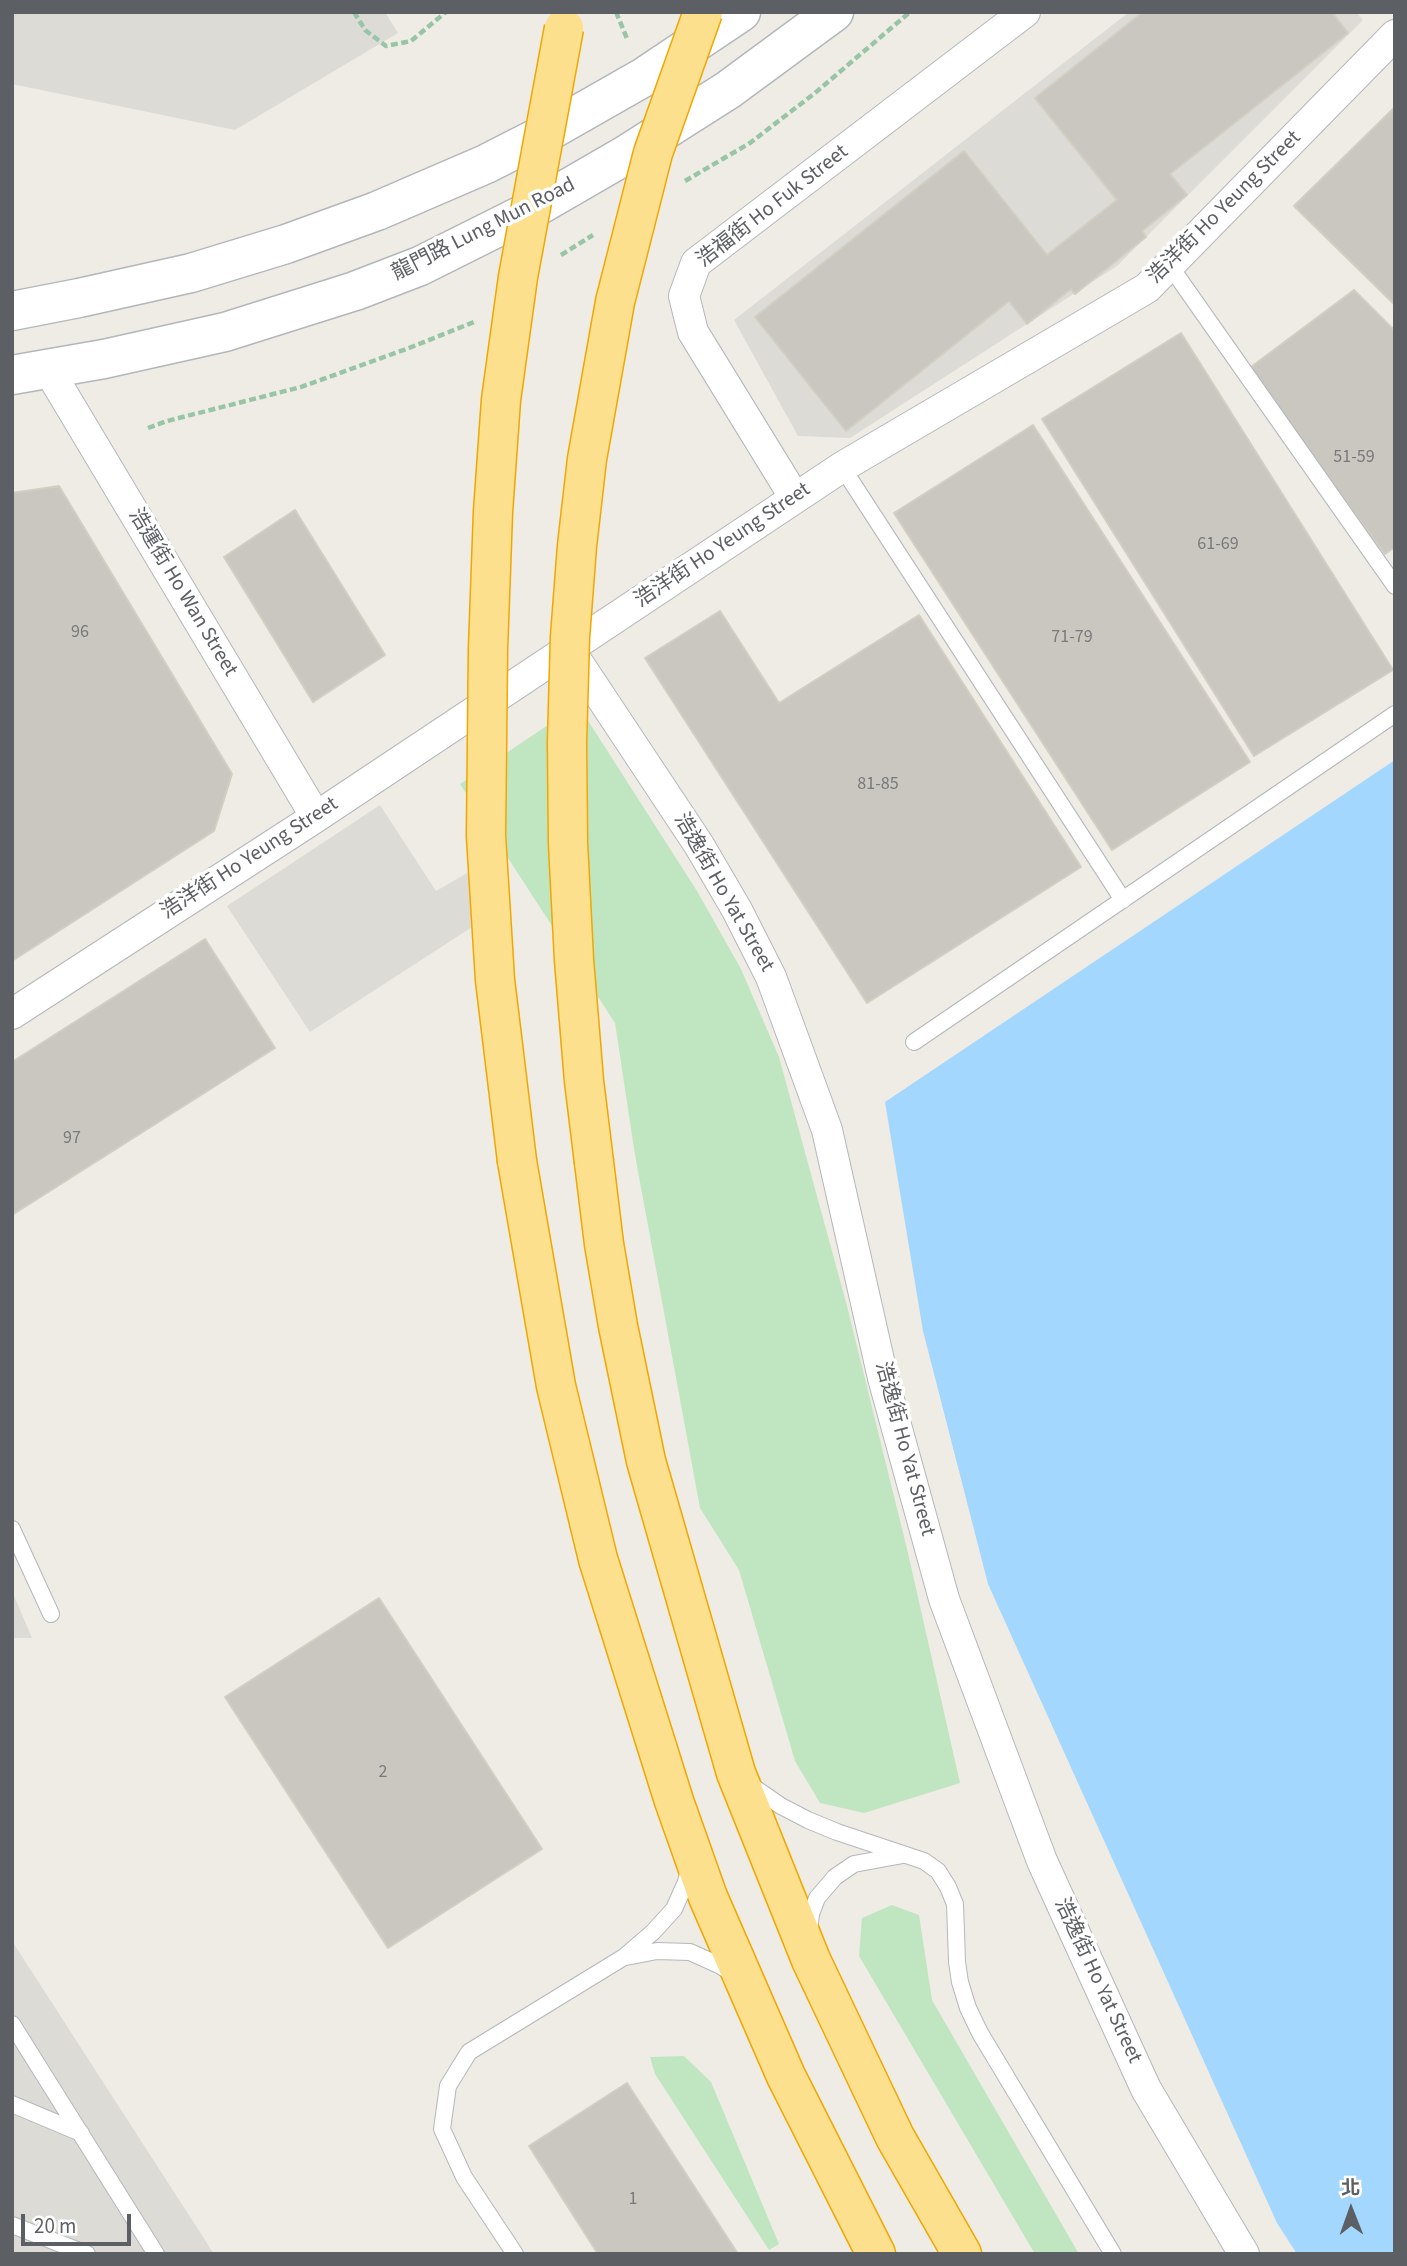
<!DOCTYPE html>
<meta charset="utf-8">
<style>
body{margin:0}
#map{position:relative;width:1407px;height:2266px;overflow:hidden;background:#eeece4;font-family:"Source Sans 3","Noto Sans TC",sans-serif}
canvas{display:block}
.frame{position:absolute;inset:0;border:14px solid #5c6064;pointer-events:none}
.north{position:absolute;left:1316px;top:2175px;width:70px;height:70px;-webkit-text-stroke:5px #fff;paint-order:stroke;rotate:359deg;font-size:19px;font-weight:700;line-height:28px;text-align:center;color:#5c6064}
.north::after{content:'';display:block;margin:auto;width:24px;height:32px;background:#5c6064;clip-path:polygon(50% 0,100% 100%,50% 72%,0 100%)}
.scale{position:absolute;left:21px;top:2214px;width:110px;height:32px;box-sizing:border-box;border:4px solid #5c6064;border-top:0;padding-left:9px;font-size:21px;line-height:24px;white-space:nowrap;color:#5c6064;-webkit-text-stroke:5px #fff;paint-order:stroke}
</style>
<div id="map">
<canvas width="1407" height="2266"></canvas>
<div class="frame"></div>
<div class="north">北</div>
<div class="scale">20 m</div>
</div>
<script>
const g = document.querySelector('canvas').getContext('2d');
g.lineJoin = 'round';
function paint(path, color) { g.fillStyle = color; g.fill(path, 'evenodd'); }
const shape = rows => new Path2D(rows.map(r => 'M' + r).join(''));
function strokePath(path, color, width, dash) { g.strokeStyle = color; g.lineWidth = width; g.lineCap = dash ? 'butt' : 'round'; g.setLineDash(dash || []); g.stroke(path); }
function write(font, color, halo, rows, align = 'center') {
  g.font = font + ' "Source Sans 3","Noto Sans TC",sans-serif'; g.lineWidth = 7; g.setLineDash([]); g.textBaseline = 'middle'; g.strokeStyle = halo; g.fillStyle = color; for (const [text, x, y, turn = 0] of rows) {
    g.save(); g.translate(x, y); g.rotate((+turn || 0) * Math.PI / 180); g.textAlign = isNaN(turn) ? turn : align; if (halo) g.strokeText(text, 0, 0); g.fillText(text, 0, 0); g.restore();
  }
}
const industrial = shape([
 [12,12,385,12,398,33,235,130,12,84],
 [1129,12,1356,12,1363,20,1117,266,850,438,798,436,734,320],
 [380,805,436,891,476,868,500,909,310,1032,227,906],
 [12,1591,32,1638,12,1638],
 [12,1941,214,2254,12,2254]
]);
const green = shape([
 [578,705,697,891,741,969,779,1057,847,1306,908,1553,960,1783,864,1813,820,1803,795,1761,739,1570,700,1508,635,1155,615,1023,460,784],
 [892,1905,919,1915,932,2000,1079,2254,1035,2254,859,1956,862,1918],
 [684,2056,711,2082,779,2244,769,2250,655,2074,650,2057]
]);
const water = shape([
 [1395,760,1395,2254,1297,2254,1277,2223,988,1584,923,1331,885,1102]
]);
const building = shape([
 [1143,12,1332,12,1348,33,1170,174,1187,195,1142,231,1146,237,1075,294,1071,289,1027,324,1009,301,846,431,755,317,964,151,1047,255,1117,200,1035,98,1143,12],
 [1395,107,1395,305,1294,206,1395,107],
 [1354,290,1395,331,1395,547,1385,554,1247,370,1354,290],
 [1181,333,1393,670,1254,756,1042,419,1181,333],
 [1033,425,1250,762,1112,850,894,513,1033,425],
 [59,486,232,774,214,831,12,961,12,493,59,486],
 [295,510,385,655,313,702,224,557,295,510],
 [720,611,779,703,919,615,1081,867,867,1003,645,658,720,611],
 [205,939,275,1048,12,1215,12,1062,205,939],
 [379,1598,542,1849,388,1948,225,1697,379,1598],
 [627,2083,738,2254,598,2254,529,2146,627,2083]
]);
const path = shape([
 [354,12,365,30,386,46,411,41,446,12],
 [616,12,628,41],
 [685,181,750,143,815,93,910,12],
 [561,255,593,235],
 [148,428,167,421,301,387,409,348,474,322]
]);
const service = shape([
 [1170,266,1395,586],
 [842,467,1123,900],
 [914,1042,1395,714],
 [12,1529,51,1614],
 [749,1784,781,1806,808,1820,837,1832,924,1861,938,1871,948,1887,955,1904,957,1962,960,1982,968,2008,980,2033,1113,2254],
 [809,1931,811,1914,817,1898,835,1877,854,1864,903,1855],
 [626,1957,657,1951,690,1952,721,1966,734,1975],
 [12,2024,156,2254],
 [12,2104,81,2133],
 [12,2225,87,2254],
 [515,2254,464,2177,442,2129,448,2086,469,2052,624,1957,653,1932,674,1909,686,1882,689,1869]
]);
const minor = shape([
 [48,369,316,817],
 [795,498,693,332,684,296,696,263,1025,12],
 [569,649,699,845,737,910,771,977,827,1130,883,1378,944,1599,1042,1861,1146,2089,1244,2254],
 [12,1014,316,817,842,467,1147,288,1395,35]
]);
const secondary = shape([
 [12,311,79,298,191,273,286,244,377,211,486,164,537,138,644,77,741,12],
 [12,375,104,359,225,332,355,291,420,266,522,215,624,156,728,90,834,12]
]);
const motorway = shape([
 [517,1161,556,1386,598,1559,674,1801,708,1897,786,2076,876,2254],
 [594,1162,604,1244,618,1326,646,1461,736,1773,811,1960,895,2137,962,2254]
]);
const motorwayBridge = shape([
 [517,1161,495,980,486,836,488,649,493,512,501,400,518,277,564,28],
 [594,1162,584,1081,574,960,568,843,567,742,570,637,577,546,587,459,615,302,653,153,703,12]
]);
const numberNames = [
 ["51-59",1354,458],
 ["61-69",1218,545],
 ["96",80,633],
 ["71-79",1072,638],
 ["81-85",878,785],
 ["97",72,1139],
 ["2",383,1773],
 ["1",633,2200]
];
const streetNames = [
 ["浩福街 Ho Fuk Street",773,207,-38],
 ["浩洋街 Ho Yeung Street",1225,208,-45],
 ["龍門路 Lung Mun Road",484,230,-27],
 ["浩洋街 Ho Yeung Street",723,546,-34],
 ["浩運街 Ho Wan Street",182,593,59],
 ["浩洋街 Ho Yeung Street",250,859,-33],
 ["浩逸街 Ho Yat Street",723,893,60],
 ["浩逸街 Ho Yat Street",904,1449,75],
 ["浩逸街 Ho Yat Street",1097,1981,65]
];
paint(industrial, '#dddbd6');
paint(green, '#c0e6c1');
paint(water, '#a4d7fe');
paint(building, '#cac7c1');
strokePath(building, '#d3cec2', 2);
strokePath(service, '#b4b7bb', 18);
strokePath(minor, '#b4b7bb', 32);
strokePath(secondary, '#b3b7bb', 41);
strokePath(motorway, '#f0a702', 41);
strokePath(path, '#98c5a5', 4.5, [7, 3.5]);
strokePath(service, '#fff', 16);
strokePath(minor, '#fff', 30);
strokePath(secondary, '#fff', 38);
strokePath(motorway, '#fce08d', 38);
strokePath(motorwayBridge, '#f0a702', 41, []);
strokePath(motorwayBridge, '#fce08d', 38);
write('18px', '#787a7b', null, numberNames);
write('21px', '#5c6064', '#fff', streetNames);
</script>
